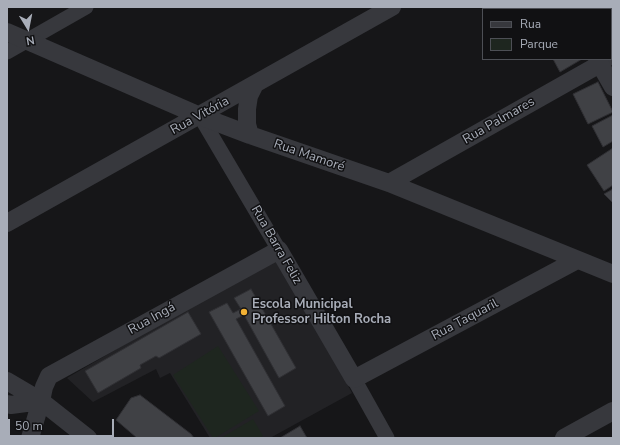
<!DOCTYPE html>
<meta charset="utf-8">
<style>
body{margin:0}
#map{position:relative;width:620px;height:445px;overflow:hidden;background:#161618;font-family:"Nunito Sans",sans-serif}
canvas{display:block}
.frame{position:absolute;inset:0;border:8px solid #a8adb8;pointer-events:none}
.legend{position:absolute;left:482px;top:8px;width:130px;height:52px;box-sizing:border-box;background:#111113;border:1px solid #4d4f55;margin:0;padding:5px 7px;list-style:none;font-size:12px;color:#a8adb8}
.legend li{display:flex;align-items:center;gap:8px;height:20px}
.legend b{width:20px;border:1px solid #4d4f55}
.north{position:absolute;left:8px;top:8px;width:40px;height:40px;-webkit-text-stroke:3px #111113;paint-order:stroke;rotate:170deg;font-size:11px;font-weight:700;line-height:16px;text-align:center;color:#a8adb8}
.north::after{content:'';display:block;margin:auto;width:14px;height:18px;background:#a8adb8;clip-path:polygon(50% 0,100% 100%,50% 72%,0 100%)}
.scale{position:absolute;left:8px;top:419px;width:106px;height:18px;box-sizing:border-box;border:2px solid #a8adb8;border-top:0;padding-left:5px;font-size:12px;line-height:14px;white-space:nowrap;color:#a8adb8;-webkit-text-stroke:3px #111113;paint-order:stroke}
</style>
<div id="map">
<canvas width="620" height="445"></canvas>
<div class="frame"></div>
<ul class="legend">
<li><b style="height:5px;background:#37383d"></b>Rua</li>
<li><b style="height:11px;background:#1e261f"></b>Parque</li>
</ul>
<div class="north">N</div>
<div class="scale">50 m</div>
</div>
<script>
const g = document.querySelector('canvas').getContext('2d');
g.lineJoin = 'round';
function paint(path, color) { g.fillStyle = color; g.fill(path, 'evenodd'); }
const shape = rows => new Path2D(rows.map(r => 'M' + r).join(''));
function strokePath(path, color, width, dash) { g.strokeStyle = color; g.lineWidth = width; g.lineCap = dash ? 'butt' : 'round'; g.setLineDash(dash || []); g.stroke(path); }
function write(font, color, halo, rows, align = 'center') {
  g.font = font + ' "Nunito Sans",sans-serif'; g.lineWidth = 3; g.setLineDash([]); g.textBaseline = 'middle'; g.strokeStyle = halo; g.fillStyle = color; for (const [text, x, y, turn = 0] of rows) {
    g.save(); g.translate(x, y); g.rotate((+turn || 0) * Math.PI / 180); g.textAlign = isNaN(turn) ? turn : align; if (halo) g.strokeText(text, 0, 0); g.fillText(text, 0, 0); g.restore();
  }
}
const built = shape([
 [278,255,352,393,270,438,210,438,170,373,160,378,156,369,93,402,67,378]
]);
const green = shape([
 [218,346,259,411,215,438,213,438,173,375],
 [253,419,263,436,260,438,221,438]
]);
const building = shape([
 [499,7,524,7,521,9,500,9,499,7],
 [534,7,557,7,558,9,530,9,534,7],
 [588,7,613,7,613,9,611,10,611,9,590,9,588,7],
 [613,14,613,35,611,36,611,16,613,14],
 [553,59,582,59,560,72,553,59],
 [598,82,613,112,588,124,573,94,598,82],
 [613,115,613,141,603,147,592,126,613,115],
 [613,148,613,185,604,191,587,165,613,148],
 [613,189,613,203,604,194,613,189],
 [251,289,296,368,279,378,244,315,236,319,285,406,268,416,209,312,227,303,233,313,241,309,234,298,251,289],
 [188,312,201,334,159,358,156,356,140,365,141,368,98,393,85,371,188,312],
 [140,395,191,434,194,438,137,438,116,420,131,398,140,395],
 [300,426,307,438,280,438,300,426]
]);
const minor = shape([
 [7,52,86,7],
 [611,58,613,56],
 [200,116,279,250],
 [354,379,387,438]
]);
const tertiary = shape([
 [568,7,569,9],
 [7,32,200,116,250,135,389,183,613,274],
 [597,59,613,87],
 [250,135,247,124,247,109,249,96,254,86],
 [389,183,600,64],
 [7,223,392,7],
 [7,381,41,401,88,438],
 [7,404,11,405,41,401],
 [30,438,41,401,44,387,49,376,279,250,354,379,577,260],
 [564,438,613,411]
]);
const markers = [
 [244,312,4,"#f2b134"]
];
const streetNames = [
 ["Rua Vitória",200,116,-29],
 ["Rua Palmares",499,121,-30],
 ["Rua Mamoré",309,156,19],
 ["Rua Barra Feliz",276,245,60],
 ["Rua Ingá",152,319,-29],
 ["Rua Taquaril",465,320,-28]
];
const poiNames = [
 ["Escola Municipal",252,305],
 ["Professor Hilton Rocha",252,320]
];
paint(built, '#222225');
paint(green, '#1e261f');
paint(building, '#404145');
strokePath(building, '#303034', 1);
strokePath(minor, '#37383d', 15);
strokePath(tertiary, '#37383d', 18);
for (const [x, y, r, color] of markers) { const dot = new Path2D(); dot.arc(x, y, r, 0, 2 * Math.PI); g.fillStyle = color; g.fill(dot); strokePath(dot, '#111113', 1.5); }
write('13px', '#a8adb8', '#111113', streetNames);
write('bold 13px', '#a8adb8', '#111113', poiNames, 'left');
</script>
